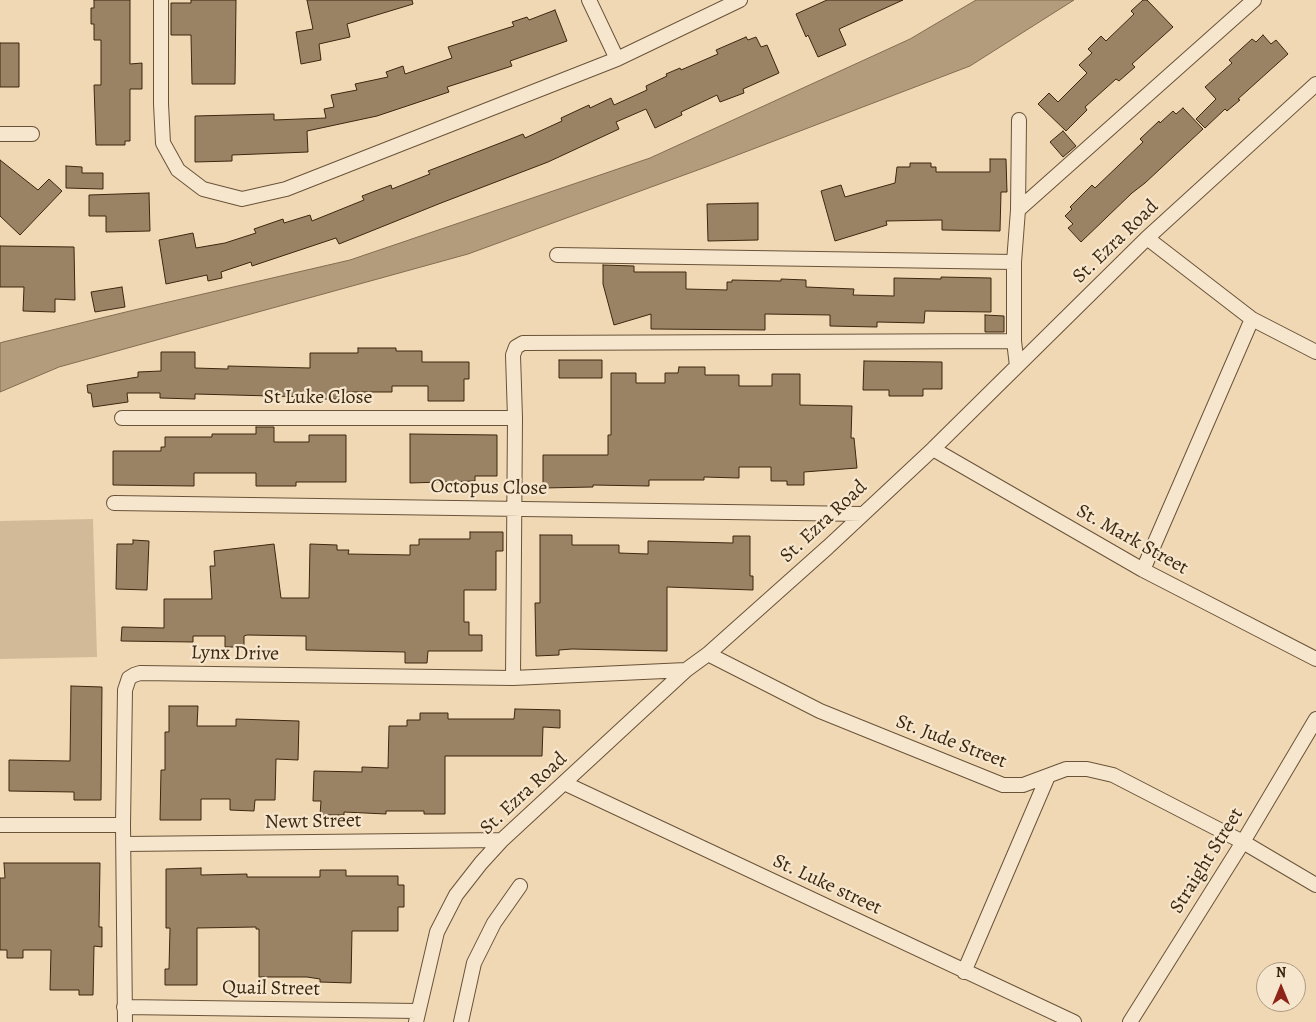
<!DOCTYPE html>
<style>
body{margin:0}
#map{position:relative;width:1316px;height:1022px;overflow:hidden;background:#f1d8b4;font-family:Alegreya,serif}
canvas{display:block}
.north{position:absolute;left:1256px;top:962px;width:50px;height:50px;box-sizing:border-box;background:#f6e6ce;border:1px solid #ac9a82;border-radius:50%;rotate:0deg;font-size:14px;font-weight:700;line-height:20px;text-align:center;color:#3c270f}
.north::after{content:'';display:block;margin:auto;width:18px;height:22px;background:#8f2418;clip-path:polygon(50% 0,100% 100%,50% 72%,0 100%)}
</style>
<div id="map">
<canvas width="1316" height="1022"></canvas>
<div class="north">N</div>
</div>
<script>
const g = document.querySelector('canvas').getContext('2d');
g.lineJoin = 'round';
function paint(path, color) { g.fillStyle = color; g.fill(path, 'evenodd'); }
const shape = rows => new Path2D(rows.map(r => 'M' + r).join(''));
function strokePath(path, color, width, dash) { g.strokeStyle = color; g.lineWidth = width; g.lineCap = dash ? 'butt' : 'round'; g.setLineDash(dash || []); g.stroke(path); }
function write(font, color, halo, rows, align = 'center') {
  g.font = font + ' Alegreya,serif'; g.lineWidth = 4.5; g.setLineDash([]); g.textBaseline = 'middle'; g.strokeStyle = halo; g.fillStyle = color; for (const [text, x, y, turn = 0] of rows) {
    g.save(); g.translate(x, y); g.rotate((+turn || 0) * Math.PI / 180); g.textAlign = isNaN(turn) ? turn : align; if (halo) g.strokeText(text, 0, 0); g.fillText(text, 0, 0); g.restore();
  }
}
const green = shape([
 [93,519,97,657,0,659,0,521]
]);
const water = shape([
 [976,0,1074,0,970,66,706,167,468,254,59,367,0,392,0,343,3,342,134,310,350,260,650,158,910,39,976,0]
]);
const building = shape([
 [94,0,130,0,130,64,142,63,142,89,130,89,130,141,125,141,125,145,96,145,94,85,101,85,101,40,94,40,94,24,91,24,91,8,94,8,94,0],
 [191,0,236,0,235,84,192,84,191,35,171,35,171,3,191,3,191,0],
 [307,0,412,0,413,4,347,24,350,37,319,44,321,60,301,64,296,32,313,29,307,0],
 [827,0,903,0,839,29,846,45,818,57,808,35,806,37,796,14,827,0],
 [1143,0,1147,0,1173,27,1132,64,1135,67,1119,81,1116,79,1085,107,1087,110,1066,131,1038,104,1049,93,1058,102,1087,73,1079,65,1092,53,1088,49,1101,36,1106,41,1134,14,1131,11,1143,0],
 [555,10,567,41,510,61,512,66,447,87,449,92,377,116,307,131,308,152,232,155,232,161,195,162,195,116,274,114,274,120,326,118,324,109,334,107,331,95,357,90,355,84,388,77,386,72,403,66,405,74,452,58,448,47,514,26,512,22,527,17,529,20,555,10],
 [1263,35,1271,44,1276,40,1288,54,1238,99,1240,100,1227,111,1225,109,1205,128,1196,119,1216,99,1205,87,1232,63,1229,60,1252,39,1256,42,1263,35],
 [746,37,748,40,756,37,761,47,767,45,779,73,743,89,744,93,720,102,717,95,681,112,682,115,655,128,646,109,616,122,619,129,548,162,441,203,339,244,336,238,252,266,251,262,221,272,222,278,208,281,207,275,166,284,159,240,193,233,196,248,225,243,256,233,254,229,283,219,284,223,310,215,312,221,364,200,362,196,391,185,392,189,430,174,428,171,508,140,523,134,525,138,562,121,561,118,589,105,590,108,611,98,614,105,647,90,646,86,667,76,666,74,680,68,681,70,718,54,716,50,746,37],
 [0,43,19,43,19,87,0,87,0,43],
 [1183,108,1203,129,1145,183,1132,193,1081,242,1068,228,1073,224,1065,216,1072,209,1070,207,1092,185,1095,188,1143,142,1140,139,1159,121,1160,123,1173,111,1176,114,1183,108],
 [1063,131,1076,146,1063,157,1050,142,1063,131],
 [990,159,1006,159,1007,192,1001,192,1000,231,942,230,942,220,886,221,887,225,835,241,821,191,841,185,845,197,895,183,897,167,910,167,910,163,931,163,931,167,936,167,936,172,990,172,990,159],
 [0,160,38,190,49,179,62,191,20,235,0,216,0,160],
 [66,166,82,167,82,173,103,173,103,189,66,188,66,166],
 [149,193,150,231,106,232,106,216,89,216,89,195,149,193],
 [758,203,758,240,708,241,707,204,758,203],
 [0,246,74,247,75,300,55,299,55,312,23,311,24,287,0,287,0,246],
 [603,265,634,266,634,272,686,272,686,289,727,290,727,282,732,282,732,280,781,281,781,279,806,280,806,287,854,289,853,295,894,296,894,278,941,279,941,277,991,278,991,312,925,311,924,323,877,322,877,327,830,326,830,315,765,314,765,330,651,329,651,314,614,325,603,284,603,265],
 [122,287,125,307,95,312,91,292,122,287],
 [985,315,1004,316,1004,332,985,332,985,315],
 [358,348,396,348,396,351,422,351,422,362,469,362,469,379,464,379,464,401,428,401,428,386,392,386,392,392,347,392,347,399,310,399,310,397,195,394,195,399,160,398,160,393,127,393,128,402,93,407,91,393,88,393,87,385,138,377,138,372,161,371,161,352,195,352,195,368,228,369,228,366,310,368,310,353,358,353,358,348],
 [559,360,602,360,602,378,559,378,559,360],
 [864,361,942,362,942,389,923,389,923,396,889,396,889,390,863,390,864,361],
 [679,367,705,367,705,375,739,375,739,386,772,386,772,374,800,374,800,405,852,406,851,438,854,438,857,468,804,472,804,485,787,485,787,481,771,481,771,467,739,467,739,478,704,477,704,480,649,480,649,486,593,485,593,487,543,488,543,455,608,455,608,435,611,435,611,373,636,373,636,383,665,383,665,373,678,373,679,367],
 [256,427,274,427,274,442,309,442,309,435,346,435,346,482,296,482,296,486,256,486,256,473,194,473,194,486,113,485,113,451,161,451,161,447,165,447,165,437,212,437,212,434,256,434,256,427],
 [410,434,497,435,497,476,475,476,475,481,410,483,410,434],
 [470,532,503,532,503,551,496,551,496,590,464,590,464,622,469,622,469,635,482,635,482,651,428,651,427,663,405,663,405,652,306,650,306,636,247,635,244,636,244,647,225,647,225,636,193,636,193,642,121,641,122,627,164,628,164,599,212,599,210,566,215,566,214,551,274,544,281,598,309,598,310,544,337,545,337,550,349,550,348,554,410,555,410,545,419,545,419,539,470,539,470,532],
 [540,535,572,535,572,545,619,545,619,553,648,554,648,541,733,543,733,536,750,536,750,576,753,576,753,590,667,587,667,651,572,649,559,650,559,655,536,656,535,603,540,603,540,535],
 [133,540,149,541,147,590,116,589,117,544,133,544,133,540],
 [71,686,102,687,101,800,74,800,74,792,9,791,9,760,70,761,71,686],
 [169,706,198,706,197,726,236,726,236,719,299,721,298,760,276,759,275,800,255,800,254,811,230,810,230,799,201,799,201,820,160,820,161,770,165,770,165,732,169,732,169,706],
 [515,709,560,710,560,728,543,727,542,756,445,756,445,814,424,814,424,811,386,811,386,814,344,812,344,815,320,815,321,801,313,801,314,771,362,772,362,767,388,768,389,726,407,726,407,720,420,720,420,713,448,713,448,719,514,719,515,709],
 [4,863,100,863,99,927,102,927,102,947,94,946,93,995,79,995,79,990,50,990,51,950,23,950,23,958,7,958,7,950,0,950,0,878,5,878,4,863],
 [201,868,201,875,247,874,247,877,320,877,320,870,346,870,346,876,398,876,398,885,404,885,404,907,398,907,398,931,352,931,351,983,320,982,320,979,307,977,259,977,259,929,256,929,256,927,197,928,197,985,165,985,165,969,169,969,170,928,166,928,166,869,201,868]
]);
const street = shape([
 [161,0,161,104,163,143,178,170,203,189,242,199,286,189,617,59,740,0],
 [589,0,617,59],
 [0,134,32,134],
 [1018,210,1254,0],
 [1147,238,1252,319,1316,352],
 [557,255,1014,262],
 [1017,366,1014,341,1014,262,1018,210,1019,120],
 [122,418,515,418],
 [933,449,1143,570,1316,659],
 [114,503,863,514],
 [1143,570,1252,319],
 [708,654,820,711,1003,785,1023,785,1066,769,1087,769,1113,775,1243,842,1316,885],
 [513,678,515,418,513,355,516,347,523,343,1014,341],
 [564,783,1074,1022],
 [0,825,123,825],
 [124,844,502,840],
 [964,972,1048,776],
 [124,1007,418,1011],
 [125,1022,123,825,125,690,129,678,134,675,140,673,513,678,686,670],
 [416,1022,437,932,456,895,481,863,502,840,686,670,708,654,828,547,933,449,1147,238,1316,84],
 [461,1022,474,963,494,923,520,886],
 [1130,1022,1243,842,1316,719]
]);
const streetNames = [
 ["St. Ezra Road",1116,242,-44],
 ["St Luke Close",318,398],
 ["Octopus Close",489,488,1],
 ["St. Ezra Road",824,522,-43],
 ["St. Mark Street",1132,540,29],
 ["Lynx Drive",235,654,1],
 ["St. Jude Street",951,742,21],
 ["St. Ezra Road",524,794,-43],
 ["Newt Street",313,822,-1],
 ["Straight Street",1207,861,-58],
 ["St. Luke street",827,885,25],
 ["Quail Street",271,989,1]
];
paint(green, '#d2ba98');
paint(water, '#b39c7c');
strokePath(water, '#836d50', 1);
paint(building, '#9a8365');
strokePath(building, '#3c270f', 1);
strokePath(street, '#695338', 16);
strokePath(street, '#f6e6ce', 14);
write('20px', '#3c270f', '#f6e6ce', streetNames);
</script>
